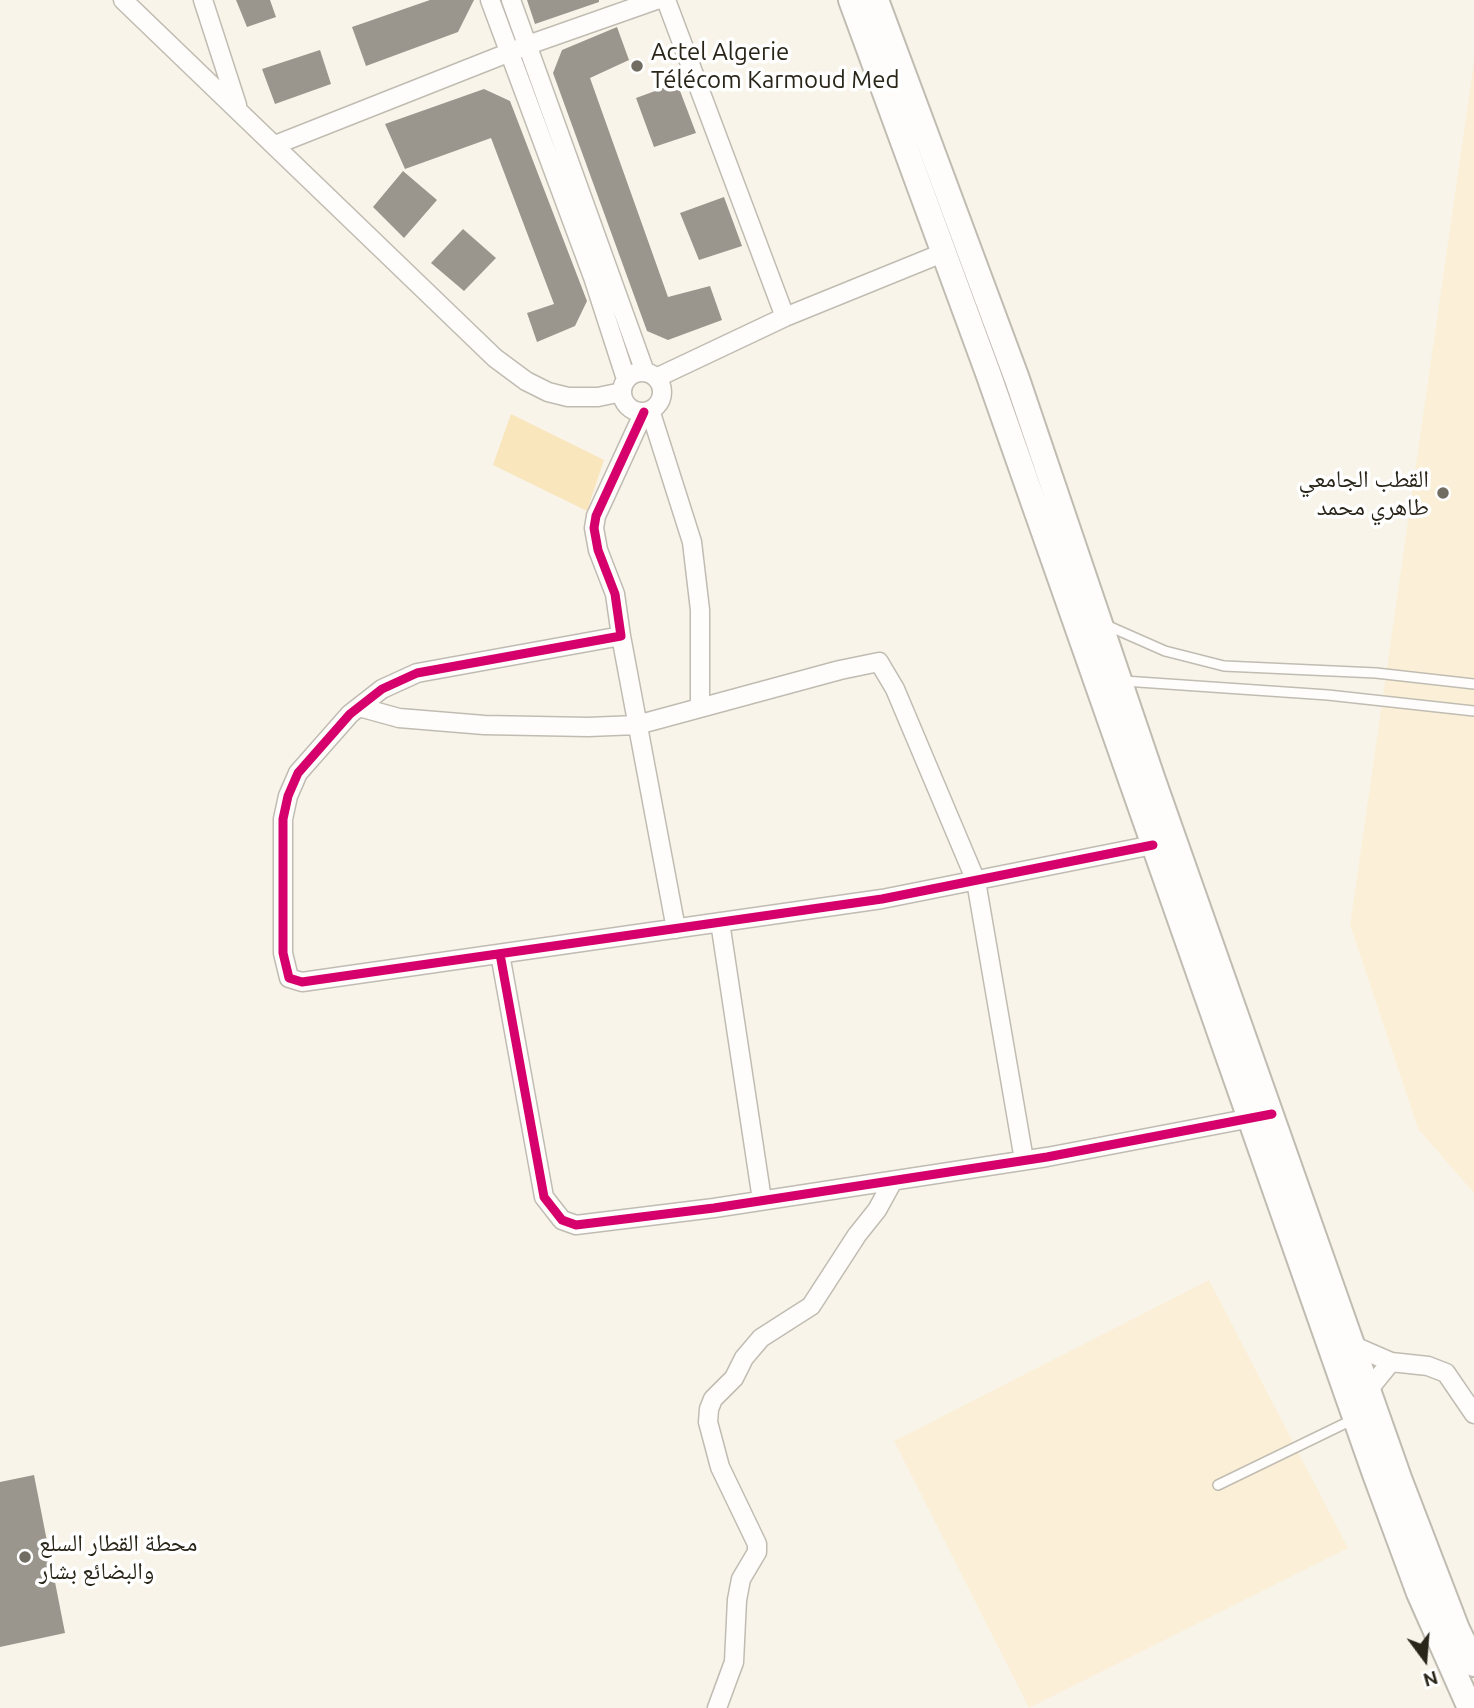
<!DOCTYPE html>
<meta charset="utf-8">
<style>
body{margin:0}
#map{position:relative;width:1474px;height:1708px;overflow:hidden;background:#f8f4ea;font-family:Ubuntu,sans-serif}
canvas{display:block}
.north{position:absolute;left:1390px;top:1624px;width:70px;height:70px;-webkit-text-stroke:5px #fff;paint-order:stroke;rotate:164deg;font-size:19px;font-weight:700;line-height:28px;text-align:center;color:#2a2519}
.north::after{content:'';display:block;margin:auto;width:24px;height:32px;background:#2a2519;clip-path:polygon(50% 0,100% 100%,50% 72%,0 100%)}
</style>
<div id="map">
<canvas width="1474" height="1708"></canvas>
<div class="north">N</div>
</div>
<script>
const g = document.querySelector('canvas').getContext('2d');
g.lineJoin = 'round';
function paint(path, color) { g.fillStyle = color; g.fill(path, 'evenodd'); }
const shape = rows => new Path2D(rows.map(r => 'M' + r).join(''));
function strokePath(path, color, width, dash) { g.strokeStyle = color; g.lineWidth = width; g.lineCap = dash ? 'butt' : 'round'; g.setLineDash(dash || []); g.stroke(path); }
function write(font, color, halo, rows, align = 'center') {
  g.font = font + ' Ubuntu,"Noto Naskh Arabic",sans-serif'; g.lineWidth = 7; g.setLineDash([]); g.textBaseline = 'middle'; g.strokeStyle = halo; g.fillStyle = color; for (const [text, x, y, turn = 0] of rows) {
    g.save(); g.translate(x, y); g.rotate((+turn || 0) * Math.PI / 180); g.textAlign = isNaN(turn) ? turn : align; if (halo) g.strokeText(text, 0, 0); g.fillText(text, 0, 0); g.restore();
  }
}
const built = shape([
 [1474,61,1474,1193,1418,1129,1350,925],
 [1209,1280,1348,1548,1029,1708,894,1441]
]);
const green = shape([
 [511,414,604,460,587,511,493,465]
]);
const building = shape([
 [236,0,270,0,276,17,247,27],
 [430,0,474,0,458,32,366,66,352,27],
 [527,0,599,0,599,2,535,24],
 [617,27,629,60,590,78,668,297,710,286,722,320,668,340,647,331,553,73,562,50],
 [320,50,331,84,275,104,262,69],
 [677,83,696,133,654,147,636,98],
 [484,89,510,101,587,301,575,326,537,342,527,313,554,304,491,138,405,169,385,124],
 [403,171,437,200,404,238,373,207],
 [724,197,742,246,699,260,680,213],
 [463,229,496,258,464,291,431,263],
 [34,1475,65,1633,0,1647,0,1482]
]);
const service = shape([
 [1106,625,1165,651,1224,666,1376,673,1474,684],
 [1124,681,1328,695,1474,711],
 [1218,1485,1352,1420]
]);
const minor = shape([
 [123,0,495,358,526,381,548,392,568,397,598,397,622,392],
 [203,0,237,105],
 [490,0,593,277,626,379],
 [511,0,645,372],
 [666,0,785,317],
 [275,145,528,45,656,0],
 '622 392a20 20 0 1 1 40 0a20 20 0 1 1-40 0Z',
 [656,378,785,317,945,252],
 [650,410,692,542,700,610,700,708],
 [644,412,596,516,594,528,598,550,615,594,621,636,417,673,382,689,350,714,298,773,288,796,283,819,283,953,289,978,302,982,882,899,1153,845],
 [621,636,676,929],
 [359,707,399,718,484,725,588,727,637,725,840,670,879,662,895,689,976,881,1024,1160],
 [720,922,762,1200],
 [500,954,544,1197,562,1220,576,1225,714,1208,1047,1157,1262,1116],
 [1354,1346,1391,1362,1428,1366,1446,1373,1474,1414],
 [1369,1389,1391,1362],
 [717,1708,734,1662,737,1600,741,1579,757,1552,757,1544,720,1467,708,1422,709,1409,713,1399,734,1378,744,1358,761,1338,811,1306,857,1235,877,1210,893,1181]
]);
const secondary = shape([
 [851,0,988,373,1375,1474,1419,1593,1470,1708],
 [876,0,1017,379,1153,780,1399,1478,1457,1629,1474,1664]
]);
const cycleway = shape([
 [644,412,596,516,594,528,598,550,615,594,621,636,417,673,382,689,350,714,298,773,288,796,283,819,283,953,289,978,302,982,882,899,1153,845],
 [500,954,544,1197,562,1220,576,1225,714,1208,1047,1157,1272,1114]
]);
const markers = [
 [637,66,7,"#726d62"],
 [1443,493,7,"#726d62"],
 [25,1557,7,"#726d62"]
];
const poiNames = [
 ["Actel Algerie",651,52],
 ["Télécom Karmoud Med",651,80],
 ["القطب الجامعي",1429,479,"right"],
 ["طاهري محمد",1429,507,"right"],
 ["محطة القطار السلع",39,1543],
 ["والبضائع بشار",39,1571]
];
paint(built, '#fbf0d7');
paint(green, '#f9e6bc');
paint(building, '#9b968d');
strokePath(service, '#c1bcb2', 12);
strokePath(minor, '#c1bcb2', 21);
strokePath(secondary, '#c1bcb2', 28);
strokePath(service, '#fefdfc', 9);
strokePath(minor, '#fefdfc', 18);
strokePath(secondary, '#fefdfc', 24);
strokePath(cycleway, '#d6006c', 9);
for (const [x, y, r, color] of markers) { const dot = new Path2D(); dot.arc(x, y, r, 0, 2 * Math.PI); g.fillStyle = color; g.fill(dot); strokePath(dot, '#fff', 2.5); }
write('24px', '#2a2519', '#fff', poiNames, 'left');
</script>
